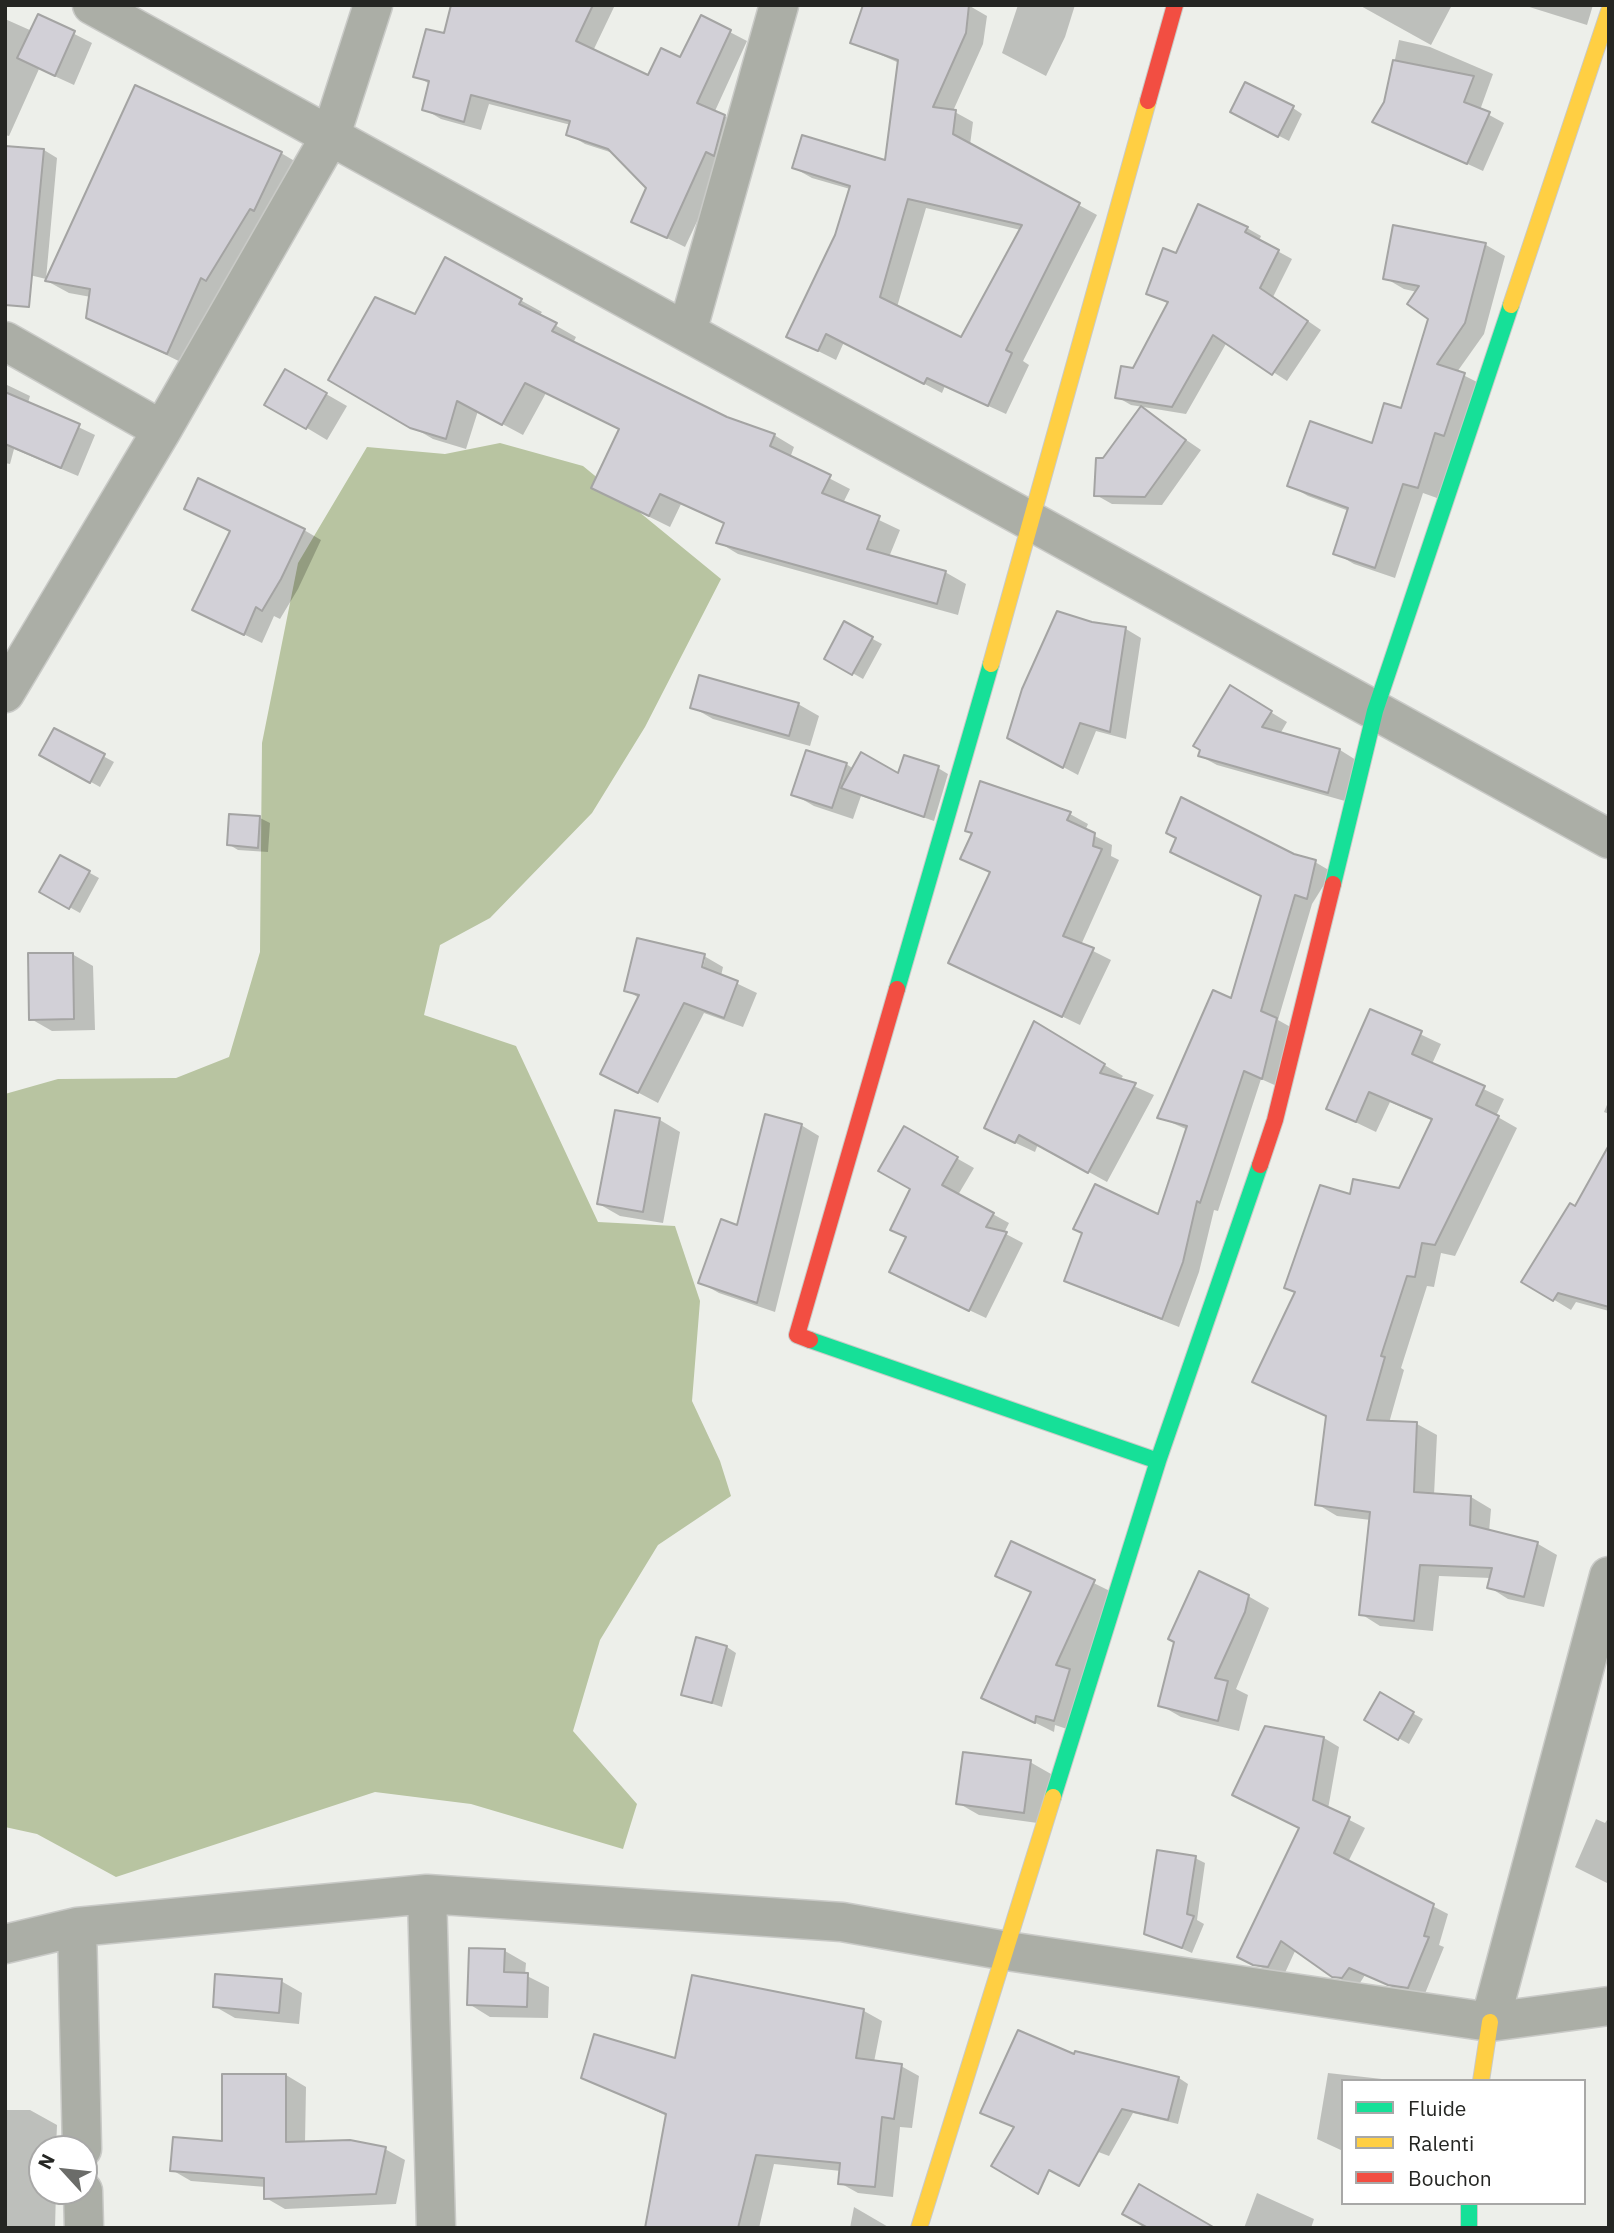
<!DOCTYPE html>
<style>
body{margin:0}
#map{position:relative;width:1614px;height:2233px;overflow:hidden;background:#edefea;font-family:"IBM Plex Sans",sans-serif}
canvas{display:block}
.frame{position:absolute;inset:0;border:7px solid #252623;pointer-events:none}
.legend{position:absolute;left:1341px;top:2079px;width:245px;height:126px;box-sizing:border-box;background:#fff;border:2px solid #a8a8a7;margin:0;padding:9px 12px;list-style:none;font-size:21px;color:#252623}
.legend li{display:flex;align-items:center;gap:14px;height:35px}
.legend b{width:35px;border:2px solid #a8a8a7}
.north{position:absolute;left:28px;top:2135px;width:70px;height:70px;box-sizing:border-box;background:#fff;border:2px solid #a8a8a7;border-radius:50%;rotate:297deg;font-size:19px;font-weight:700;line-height:28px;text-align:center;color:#252623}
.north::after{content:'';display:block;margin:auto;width:24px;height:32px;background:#6b6c69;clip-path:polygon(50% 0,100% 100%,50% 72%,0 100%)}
</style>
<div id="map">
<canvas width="1614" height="2233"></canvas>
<div class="frame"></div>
<ul class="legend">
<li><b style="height:9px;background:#16e098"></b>Fluide</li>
<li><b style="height:9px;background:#ffcf43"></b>Ralenti</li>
<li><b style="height:9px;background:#f24e42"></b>Bouchon</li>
</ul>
<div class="north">N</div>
</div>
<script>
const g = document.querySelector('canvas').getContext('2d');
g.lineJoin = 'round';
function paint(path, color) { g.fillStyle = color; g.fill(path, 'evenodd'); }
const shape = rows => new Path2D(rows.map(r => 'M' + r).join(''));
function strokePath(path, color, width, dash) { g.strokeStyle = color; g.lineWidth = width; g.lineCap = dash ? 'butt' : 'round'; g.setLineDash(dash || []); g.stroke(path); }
const water = shape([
 [500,443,583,466,721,579,645,727,592,813,490,918,440,945,424,1015,516,1046,598,1222,675,1226,700,1301,692,1401,720,1461,731,1496,658,1545,600,1640,573,1731,637,1804,623,1849,471,1804,375,1792,116,1877,37,1834,5,1827,5,1094,58,1079,176,1078,229,1057,260,952,262,743,298,563,367,447,445,454]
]);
const shadow = shape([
 [453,5,615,5,593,51,649,77,681,60,701,17,747,41,715,111,742,126,685,247,633,221,648,188,616,154,585,144,568,134,571,125,489,104,481,130,441,119,424,109,430,84,415,76,446,36],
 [968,5,987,16,983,44,953,111,973,122,970,145,1097,215,1023,361,1029,365,1006,414,945,386,942,393,844,342,836,360,788,336,837,236,850,189,812,178,794,168,887,163,899,63,852,42],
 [926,208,1021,230,962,339,897,307],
 [1018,5,1075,5,1065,37,1046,76,1002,53],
 [1359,5,1452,5,1431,45],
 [1523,5,1593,5,1587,25],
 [39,16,92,43,74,85,39,69,9,136,5,135,5,19,32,31],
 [1399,40,1430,47,1493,74,1480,110,1504,123,1483,171,1374,121,1386,103],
 [1293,108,1302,114,1289,141,1242,117],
 [44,150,57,158,46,279,5,269],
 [281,153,303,166,189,366,88,317,91,297,69,293,47,281],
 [1394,227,1486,245,1505,256,1484,334,1457,372,1483,385,1437,498,1423,493,1395,578,1354,564,1335,553,1349,511,1308,496,1289,485,1373,446,1402,410,1430,318,1417,292,1404,289,1385,278],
 [1247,228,1261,236,1259,241,1292,259,1273,297,1321,330,1287,381,1227,342,1186,414,1131,405,1117,397,1169,304,1149,293,1177,255],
 [446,259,542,312,539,316,576,337,573,343,727,418,774,435,794,447,790,458,850,489,843,503,900,530,889,557,945,572,966,584,958,615,738,554,718,542,725,524,681,504,670,527,613,499,593,487,621,430,546,393,523,435,478,411,466,449,433,439,330,379,416,316],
 [286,371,347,406,327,440,267,404],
 [5,384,30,396,28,403,95,435,78,476,14,449,10,464,5,463],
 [1141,409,1201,450,1162,505,1112,504,1096,495,1104,460],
 [304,530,321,540,298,589,280,619,274,616,262,643,212,619],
 [845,624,882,644,863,679,826,658],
 [1091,624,1126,629,1141,638,1126,739,1096,731,1078,775,1024,746],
 [1239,693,1287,722,1280,734,1340,750,1356,760,1345,801,1217,765,1200,756],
 [798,704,819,716,810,746,713,719,692,707],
 [55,730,114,762,100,787,41,754],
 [846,764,854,769,899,775,938,768,948,774,934,821,861,796,853,819,814,806,793,794],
 [981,783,1070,814,1088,824,1085,831,1112,845,1111,856,1119,860,1081,945,1111,960,1080,1025,951,963,992,874,962,858,974,834],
 [260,818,270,823,268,852,238,850,228,844],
 [1294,856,1315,862,1332,872,1312,904,1278,1020,1294,1029,1279,1087,1261,1079,1218,1211,1214,1210,1199,1272,1179,1327,1083,1289,1066,1280,1159,1217,1188,1130,1159,1117,1232,1000,1262,897,1189,861],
 [61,857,99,878,80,913,41,891],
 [72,954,93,966,95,1030,52,1031,31,1019],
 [704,956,723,967,721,976,757,993,743,1027,704,1013,658,1103,622,1084,639,998,626,990],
 [702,959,705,959,701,976],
 [1371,1011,1441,1044,1432,1064,1504,1099,1496,1116,1517,1128,1455,1256,1441,1253,1434,1287,1427,1286,1401,1368,1404,1370,1389,1423,1417,1424,1437,1435,1434,1495,1471,1497,1491,1509,1489,1532,1538,1544,1557,1555,1544,1607,1508,1599,1489,1587,1491,1578,1439,1576,1433,1631,1380,1626,1361,1614,1371,1520,1337,1516,1317,1504,1327,1417,1254,1381,1297,1293,1286,1287,1351,1197,1400,1190,1433,1121,1390,1102,1376,1132,1328,1109],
 [1035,1024,1123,1076,1120,1080,1154,1095,1107,1182,1038,1144,1035,1152,1005,1138],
 [1609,1100,1609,1114,1604,1112],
 [660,1120,680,1132,663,1223,620,1216,599,1204],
 [801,1125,819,1136,775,1312,719,1293,701,1283],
 [905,1129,974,1168,958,1195,1009,1223,1004,1233,1023,1243,986,1318,907,1281,908,1238,892,1229,912,1189],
 [1609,1148,1609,1311,1576,1302,1571,1310,1523,1281,1576,1208],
 [1012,1543,1114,1593,1073,1731,1055,1725,1054,1732,983,1697,1032,1593,997,1575],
 [1248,1596,1269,1608,1236,1689,1248,1695,1239,1731,1181,1717,1160,1705],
 [727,1647,736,1653,722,1707,683,1694],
 [1380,1695,1423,1719,1409,1744,1366,1720],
 [1324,1738,1339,1747,1328,1809,1365,1828,1348,1862,1448,1914,1439,1945,1444,1947,1424,1996,1405,1993,1365,1975,1358,1986,1349,1985,1296,1949,1284,1975,1254,1965,1301,1828],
 [1030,1762,1051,1774,1045,1824,979,1815,958,1803],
 [1609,1817,1609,1884,1575,1867,1596,1819,1605,1823],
 [1195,1858,1205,1863,1197,1920,1204,1924,1192,1953,1146,1933],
 [505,1951,526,1963,525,1975,549,1987,548,2018,490,2017,469,2004],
 [694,1977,864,2011,882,2021,874,2062,901,2066,919,2076,912,2128,900,2127,893,2197,858,2193,840,2183,841,2171,774,2164,759,2228,647,2228,667,2116,583,2077,677,2060],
 [281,1981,302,1993,299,2024,235,2018,214,2006],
 [1075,2056,1179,2078,1188,2084,1178,2124,1133,2113,1109,2156,1025,2124],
 [1328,2073,1400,2081,1343,2081,1343,2151,1317,2139],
 [286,2075,306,2087,305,2143,385,2149,405,2160,396,2204,285,2209,266,2198,266,2187,191,2181,172,2170,224,2143,224,2076],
 [5,2110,30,2110,57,2125,56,2149,42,2149,42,2191,56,2191,55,2228,5,2228],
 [1257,2193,1314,2219,1311,2228,1244,2228],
 [854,2207,890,2228,850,2228]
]);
const building = shape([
 [451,5,593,5,576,41,648,75,661,48,680,57,701,15,731,30,697,103,725,115,714,156,706,152,667,238,631,222,646,188,608,149,566,135,570,121,471,95,464,122,422,110,429,81,413,77,426,29,444,33,451,5],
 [863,5,969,5,966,33,933,107,956,110,953,134,1080,203,1006,350,1012,353,988,406,927,378,924,384,826,334,818,351,786,337,835,235,850,186,792,168,802,135,885,160,898,60,850,43,863,5],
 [908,199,1022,225,961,337,880,297,908,199],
 [38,14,75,31,55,76,17,58,38,14],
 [1393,60,1474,76,1464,102,1490,112,1467,164,1372,122,1384,102,1393,60],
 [1245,82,1294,106,1278,137,1230,112,1245,82],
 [135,85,282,152,254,211,250,209,206,281,201,278,167,354,86,318,90,289,45,281,135,85],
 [5,146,44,149,29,307,5,305,5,146],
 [1198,204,1248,227,1245,232,1279,250,1260,288,1308,321,1272,375,1213,335,1172,407,1115,398,1121,366,1133,368,1168,302,1146,294,1163,248,1176,253,1198,204],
 [1393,225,1486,243,1465,323,1437,364,1465,373,1444,436,1435,433,1418,488,1403,484,1375,568,1333,554,1348,508,1287,486,1310,421,1372,443,1384,403,1401,408,1428,319,1407,304,1419,286,1383,279,1393,225],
 [445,257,522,299,519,304,557,323,552,331,727,417,775,434,770,446,831,475,822,493,880,516,867,549,946,571,937,604,716,543,724,523,660,494,649,516,591,488,619,429,525,383,502,425,457,401,446,439,410,428,328,380,375,297,415,314,445,257],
 [285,369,327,393,306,429,264,405,285,369],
 [5,392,80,424,61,468,5,444,5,392],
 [1141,406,1186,440,1145,497,1094,496,1096,458,1103,458,1141,406],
 [198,478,305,529,281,579,262,611,256,607,244,635,192,610,230,531,184,509,198,478],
 [1057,611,1092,622,1126,627,1110,732,1080,723,1063,768,1007,738,1022,689,1057,611],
 [844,621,873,637,852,675,824,659,844,621],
 [699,675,799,703,789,736,690,708,699,675],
 [1230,685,1272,711,1262,727,1340,749,1328,793,1198,756,1200,750,1193,746,1230,685],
 [54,728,105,754,90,783,39,755,54,728],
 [806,750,847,763,832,808,791,795,806,750],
 [861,752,898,773,904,755,939,766,924,817,841,788,861,752],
 [980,781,1071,812,1067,820,1095,833,1093,846,1102,849,1063,936,1094,948,1062,1017,948,963,990,872,960,859,972,833,965,831,980,781],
 [1181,797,1294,854,1316,860,1307,899,1295,895,1261,1011,1277,1018,1262,1079,1244,1071,1200,1203,1197,1201,1183,1262,1162,1319,1064,1281,1082,1233,1073,1229,1095,1184,1158,1214,1187,1126,1157,1118,1213,990,1231,998,1261,896,1170,852,1176,838,1166,833,1181,797],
 [229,814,260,816,258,848,227,845,229,814],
 [60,855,90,871,69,909,39,892,60,855],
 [637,938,705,954,702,967,738,981,724,1018,684,1003,638,1093,600,1074,639,995,624,991,637,938],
 [28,953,73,953,74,1019,29,1020,28,953],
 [1370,1009,1422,1031,1412,1054,1485,1086,1476,1105,1499,1116,1435,1245,1422,1243,1415,1277,1407,1276,1381,1356,1385,1357,1367,1420,1417,1422,1414,1492,1471,1496,1470,1525,1538,1542,1524,1597,1487,1588,1492,1568,1420,1565,1414,1621,1359,1615,1370,1512,1315,1505,1326,1416,1252,1382,1295,1292,1284,1288,1320,1185,1350,1194,1353,1179,1399,1188,1432,1119,1369,1092,1356,1122,1326,1109,1370,1009],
 [1034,1021,1105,1064,1100,1073,1136,1083,1088,1173,1019,1135,1015,1143,984,1128,1034,1021],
 [615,1110,660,1118,643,1212,597,1204,615,1110],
 [765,1114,802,1124,757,1303,698,1283,721,1219,737,1225,765,1114],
 [904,1126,958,1157,942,1185,994,1213,986,1227,1007,1232,969,1311,889,1272,906,1237,890,1230,910,1189,878,1171,904,1126],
 [1609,1145,1609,1307,1558,1293,1553,1301,1521,1282,1570,1203,1575,1206,1609,1145],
 [1011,1541,1095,1580,1056,1665,1070,1669,1054,1721,1036,1716,1035,1723,981,1698,1031,1592,995,1576,1011,1541],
 [1199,1571,1249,1595,1245,1612,1215,1678,1228,1681,1218,1721,1158,1706,1174,1642,1168,1639,1199,1571],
 [696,1637,727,1646,712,1703,681,1695,696,1637],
 [1380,1692,1414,1712,1398,1740,1364,1720,1380,1692],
 [1265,1726,1324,1737,1313,1800,1350,1817,1334,1853,1434,1904,1424,1936,1429,1937,1408,1988,1388,1985,1349,1968,1342,1978,1332,1977,1281,1941,1268,1967,1253,1965,1237,1957,1299,1828,1232,1795,1265,1726],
 [963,1752,1031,1760,1024,1813,956,1804,963,1752],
 [1157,1850,1196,1856,1187,1914,1194,1916,1182,1948,1144,1934,1157,1850],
 [469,1948,505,1949,504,1972,528,1973,527,2007,467,2005,469,1948],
 [215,1974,282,1979,279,2013,213,2007,215,1974],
 [692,1975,864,2009,856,2058,902,2064,894,2119,882,2117,875,2187,838,2184,840,2163,756,2155,738,2228,645,2228,666,2114,581,2078,594,2034,675,2058,692,1975],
 [1018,2030,1074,2054,1075,2051,1179,2077,1168,2120,1122,2109,1079,2186,1049,2170,1038,2194,991,2166,1014,2127,980,2113,1018,2030],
 [222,2074,286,2074,286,2142,350,2140,386,2147,376,2194,264,2199,264,2178,170,2171,173,2137,222,2141,222,2074],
 [1139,2184,1215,2228,1148,2228,1122,2214,1139,2184]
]);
const street = shape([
 [92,5,1609,839],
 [687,332,779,5],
 [5,341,162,430],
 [5,693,162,430,331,135,373,5],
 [427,1894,436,2228],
 [77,1927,82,2149],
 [5,1944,77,1927,427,1894,842,1922,1007,1951,1490,2022,1609,2006],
 [1490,2022,1609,1576],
 [83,2191,84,2228]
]);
const fast = shape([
 [1333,884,1375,711,1511,305],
 [897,989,991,664],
 [810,1340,1158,1461],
 [1053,1797,1158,1461,1260,1165],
 [1469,2203,1469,2228]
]);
const slow = shape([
 [1511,305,1609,11],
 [991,664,1148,101],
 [1481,2081,1490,2022],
 [919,2228,1053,1797]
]);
const jam = shape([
 [1148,101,1175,5],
 [1260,1165,1275,1120,1333,884],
 [810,1340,797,1335,897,989]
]);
paint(water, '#b8c4a1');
paint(shadow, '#0003');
paint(building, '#d2d0d7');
strokePath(building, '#a4a4a3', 2);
strokePath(street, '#c9cac7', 41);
strokePath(fast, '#c9cac7', 18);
strokePath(slow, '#c9cac7', 18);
strokePath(jam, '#c9cac7', 18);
strokePath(street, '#abaea6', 38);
strokePath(fast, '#16e098', 16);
strokePath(slow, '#ffcf43', 16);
strokePath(jam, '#f24e42', 16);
</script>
